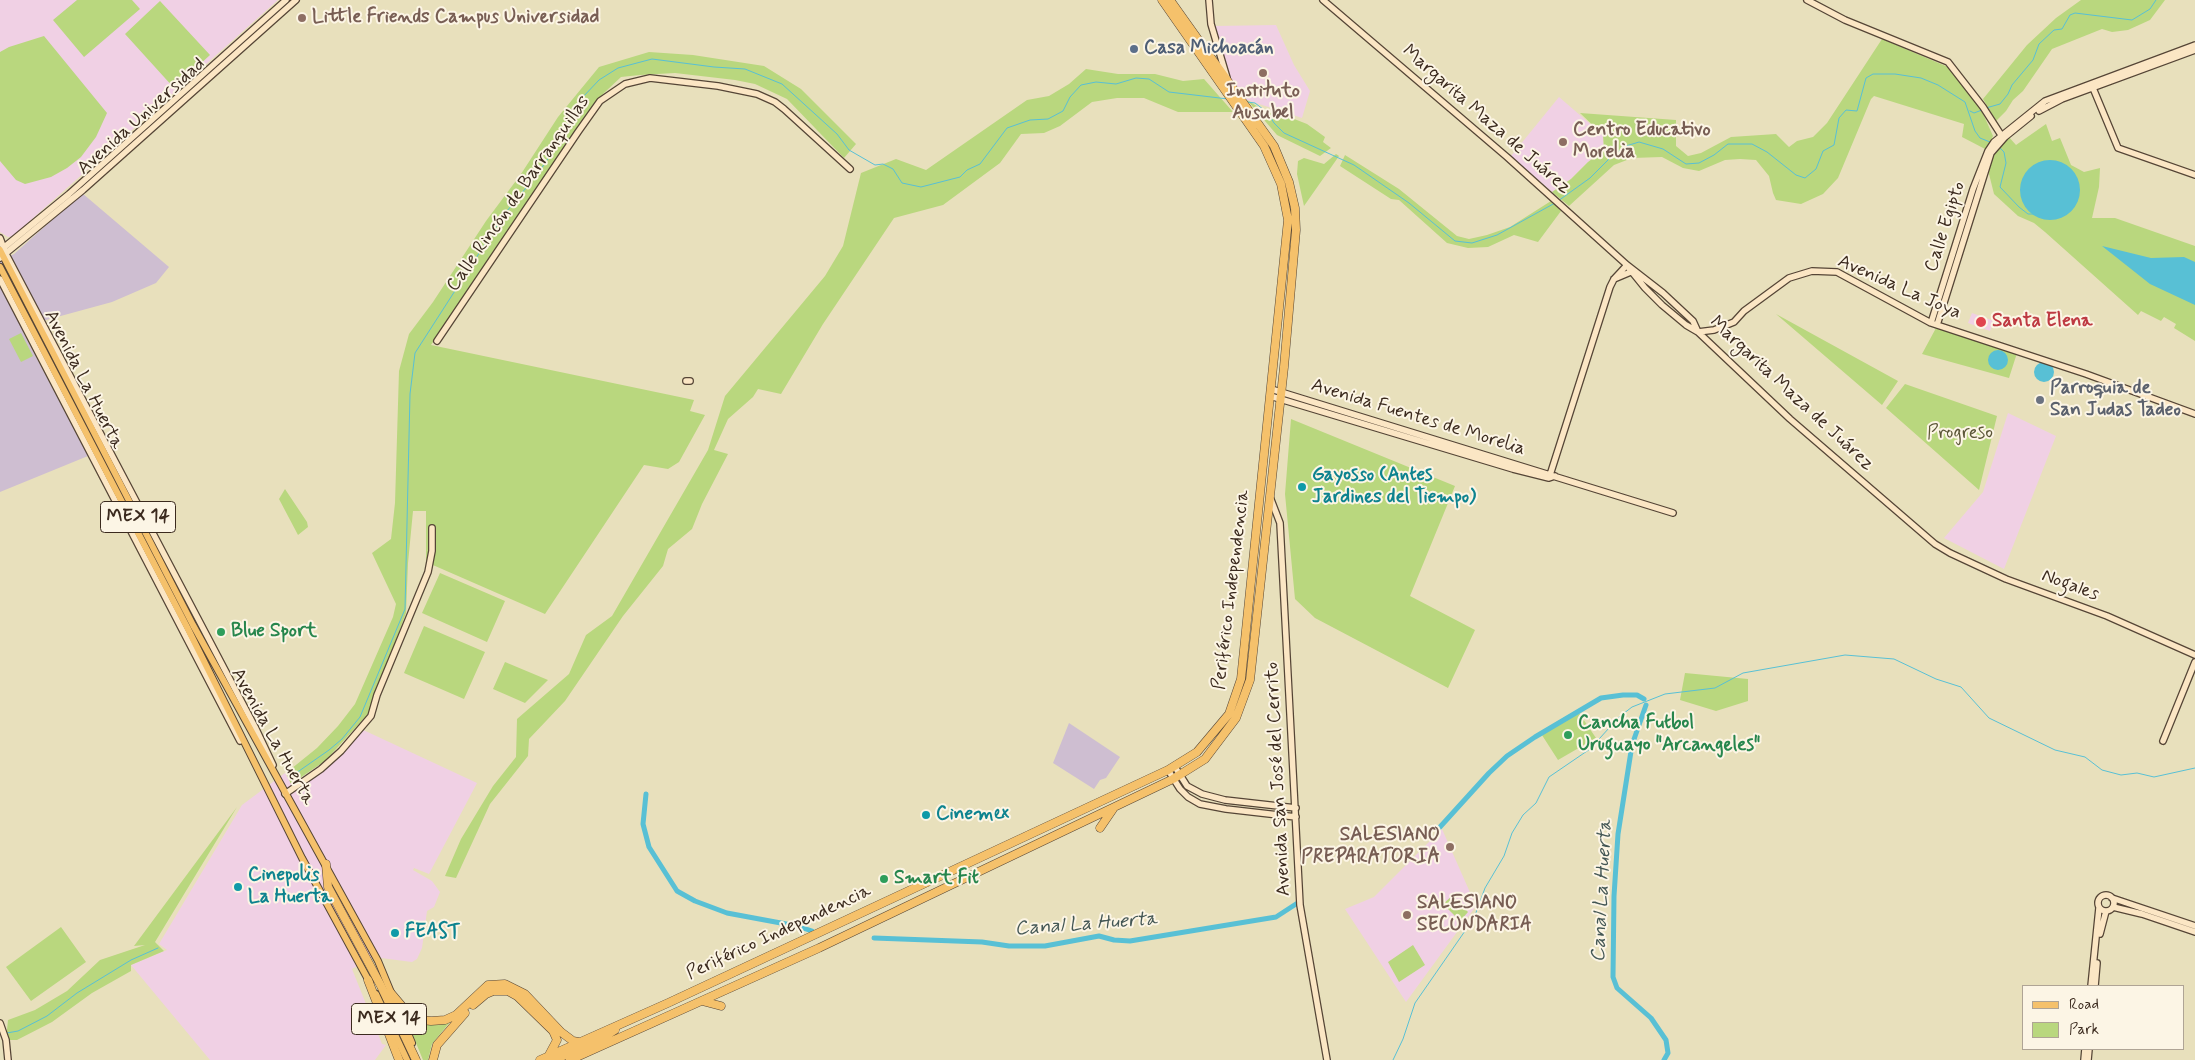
<!DOCTYPE html>
<meta charset="utf-8">
<style>
body{margin:0}
#map{position:relative;width:2195px;height:1060px;overflow:hidden;background:#e8e0bc;font-family:Mynerve,sans-serif}
canvas{display:block}
.legend{position:absolute;left:2022px;top:985px;width:162px;height:65px;box-sizing:border-box;background:#fcf5e5;border:1px solid #afa495;margin:0;padding:6px 9px;list-style:none;font-size:15px;color:#3b2a1e}
.legend li{display:flex;align-items:center;gap:10px;height:25px}
.legend b{width:25px;border:1px solid #afa495}
</style>
<div id="map">
<canvas width="2195" height="1060"></canvas>
<ul class="legend">
<li><b style="height:6px;background:#f5c16b"></b>Road</li>
<li><b style="height:14px;background:#b9d77e"></b>Park</li>
</ul>
</div>
<script>
const g = document.querySelector('canvas').getContext('2d');
g.lineJoin = 'round';
function paint(path, color) { g.fillStyle = color; g.fill(path, 'evenodd'); }
const shape = rows => new Path2D(rows.map(r => 'M' + r).join(''));
function strokePath(path, color, width, dash) { g.strokeStyle = color; g.lineWidth = width; g.lineCap = dash ? 'butt' : 'round'; g.setLineDash(dash || []); g.stroke(path); }
function write(font, color, halo, rows, align = 'center') {
  g.font = font + ' Mynerve,sans-serif'; g.lineWidth = 4; g.setLineDash([]); g.textBaseline = 'middle'; g.strokeStyle = halo; g.fillStyle = color; for (const [text, x, y, turn = 0] of rows) {
    g.save(); g.translate(x, y); g.rotate((+turn || 0) * Math.PI / 180); g.textAlign = isNaN(turn) ? turn : align; if (halo) g.strokeText(text, 0, 0); g.fillText(text, 0, 0); g.restore();
  }
}
const built = shape([
 [0,0,278,0,13,236,8,237,0,232],
 [1276,25,1294,65,1310,91,1302,118,1247,100,1230,81,1214,26],
 [1559,97,1603,135,1604,150,1588,162,1571,179,1552,192,1511,156],
 [1972,313,1994,321,1990,331,1968,323],
 [2008,413,2056,436,2004,569,1944,538,1983,492],
 [359,728,477,783,429,874,414,868,413,870,432,881,440,892,434,907,427,911,422,948,417,959,412,962,381,958,379,954,352,969,382,1044,386,1045,375,1060,210,1060,131,965,167,950,159,944,242,805,285,773,292,785,321,764,345,744],
 [1442,829,1476,906,1406,1002,1345,909,1374,897]
]);
const industrial = shape([
 [82,193,169,267,156,283,112,302,46,320,23,332,88,456,0,492,0,261,14,254],
 [1069,723,1120,757,1106,778,1100,780,1094,789,1053,763]
]);
const green = shape([
 [77,0,132,0,140,9,84,57,53,20],
 [2081,0,2165,0,2150,20,2128,30,2112,32,2102,29,2052,49,2023,91,2013,100,2006,111,1996,121,1983,99,2027,45,2056,18],
 [160,1,210,55,174,88,125,34],
 [44,36,107,113,96,137,81,157,67,168,51,177,25,184,16,180,0,161,0,52,9,47],
 [1882,39,1948,67,1976,100,1985,118,1993,136,1987,150,1962,137,1964,124,1874,96,1871,99,1838,178,1823,194,1801,204,1776,200,1773,193,1769,176,1756,160,1740,159,1725,160,1699,171,1683,168,1662,157,1632,158,1614,165,1569,206,1552,192,1571,179,1588,162,1604,150,1603,135,1580,113,1676,120,1676,146,1688,156,1701,153,1731,137,1776,134,1789,147,1797,141,1813,137,1827,123],
 [649,52,693,55,764,66,801,89,856,144,844,158,787,99,755,84,735,80,675,73,640,75,621,77,604,93,591,108,511,225,431,345,694,400,690,411,705,415,679,462,668,469,644,465,545,614,426,562,426,511,413,511,408,563,406,613,369,713,325,761,291,784,286,773,317,748,338,726,355,704,393,617,396,604,372,553,391,539,395,503,399,371,409,334,433,302,486,221,521,174,558,117,599,67],
 [1086,69,1118,74,1155,74,1183,81,1204,79,1233,112,1178,112,1144,98,1117,98,1092,102,1060,126,1044,133,1021,134,1000,163,943,205,894,218,823,324,781,394,758,389,753,397,728,419,714,450,728,454,702,504,692,529,668,549,663,566,623,616,565,701,529,739,528,756,490,804,456,878,445,876,461,839,493,786,516,757,517,719,569,674,586,635,612,616,708,450,725,396,825,276,843,246,861,173,896,159,926,170,1027,100,1049,96,1069,84],
 [1247,100,1268,113,1279,113,1307,124,1325,137,1323,142,1331,148,1320,156,1277,135],
 [2046,124,2052,141,2060,138,2071,165,2084,172,2100,168,2099,187,2092,218,2115,218,2195,246,2195,341,2174,328,2176,324,2164,317,2161,321,2141,311,2138,315,2045,232,2034,223,2018,216,1994,194,1988,170,1994,151,2008,136,2016,145],
 [1336,154,1339,156,1304,206,1297,174,1298,161,1304,158,1324,164],
 [1345,155,1399,189,1457,236,1469,239,1487,235,1510,227,1551,201,1561,211,1538,242,1514,235,1488,247,1468,248,1447,243,1399,200,1391,199,1340,166],
 [1776,314,1898,381,1882,405],
 [1936,328,2017,353,2009,378,1922,354],
 [21,333,33,356,21,362,9,339],
 [1905,384,1997,416,1979,490,1886,408],
 [1291,419,1455,486,1410,596,1475,630,1448,688,1315,618,1295,599,1285,494],
 [285,489,307,522,308,527,298,535,279,499],
 [440,573,505,601,487,642,422,613],
 [424,626,485,652,464,699,404,673],
 [505,662,548,680,525,703,493,689],
 [1685,673,1748,679,1748,701,1716,711,1680,700],
 [1577,710,1596,738,1558,760,1540,732],
 [237,807,155,942,164,951,131,965,131,971,92,993,52,1022,17,1040,6,1040,8,1020,35,1010,67,991,100,960,145,945,134,946],
 [1452,896,1468,912,1460,921,1443,904],
 [61,927,86,962,31,1001,6,967],
 [1413,945,1425,965,1399,982,1388,962],
 [405,1016,417,1024,425,1025,450,1022,432,1044,428,1060,423,1060]
]);
const water = shape([
 '2020 190a30 30 0 1 1 60 0a30 30 0 1 1-60 0Z',
 [2102,246,2151,258,2184,257,2195,262,2195,305,2150,284],
 '1988 360a10 10 0 1 1 20 0a10 10 0 1 1-20 0Z',
 '2034 372a10 10 0 1 1 20 0a10 10 0 1 1-20 0Z'
]);
const stream = shape([
 [1247,102,1255,103,1268,113,1274,123,1284,133,1354,165,1409,203,1455,241,1472,243,1497,235,1555,203],
 [1986,108,2000,104,2008,94,2012,85,2033,60,2039,44,2054,30,2062,29,2070,15,2075,13,2132,20,2150,9,2156,0],
 [1970,111,1974,113,1982,110],
 [2000,148,2004,152,2006,163,2000,187,2019,207,2028,214,2033,214],
 [1558,201,1590,178,1610,158,1626,146,1639,142,1663,149,1686,164,1699,163,1714,155,1728,144,1752,144,1767,152,1796,175,1805,178,1816,169,1823,151,1834,145,1839,118,1846,110,1857,111,1866,78,1873,74,1895,74,1921,78,1938,85,1965,102,1975,131,1980,138,1990,142],
 [289,778,329,750,342,739,360,717,405,609,410,394,415,353,503,216,539,172,563,136,582,98,599,80,618,68,652,59,714,67,745,69,782,84,837,134,849,150,875,165,883,164,893,169,902,183,921,187,960,177,967,170,980,164,1007,128,1030,120,1048,119,1063,111,1070,97,1081,85,1096,82,1116,84,1136,78,1149,79,1169,92,1228,99],
 [7,1033,18,1031,47,1016,77,993,131,960,158,948],
 [1393,1060,1403,1039,1415,1003,1474,918,1485,888,1504,856,1512,833,1523,815,1536,803,1549,777,1590,749,1619,717,1632,707,1665,694,1715,688,1743,673,1845,655,1894,659,1936,679,1961,687,1989,718,2055,750,2085,757,2102,770,2121,775,2137,773,2154,777,2195,768]
]);
const canal = shape([
 [1646,705,1632,745,1618,834,1614,896,1613,977,1617,988,1651,1018,1666,1040,1668,1053,1664,1060],
 [646,794,643,824,649,847,677,891,695,901,727,913,797,926,812,931],
 [1440,827,1489,773,1507,756,1535,737,1601,698,1623,695,1637,695,1644,699],
 [874,938,982,942,1009,946,1045,946,1099,936,1114,940,1130,941,1276,917,1296,904]
]);
const secondary = shape([
 [1209,0,1211,24,1227,78],
 [1323,0,1507,157,1627,265,1663,293,1693,321,1698,332,1790,419,1935,544,1950,553,2006,579,2107,616,2195,655],
 [1807,0,1845,20,1948,62,1983,107,2003,138],
 [2093,88,2118,148,2195,175],
 [2039,111,2062,99,2195,50],
 [0,238,6,254,255,727,273,765],
 [2,249,69,194,286,0],
 [0,258,83,190,296,0],
 [1628,267,1645,288,1662,305,1686,325,1698,332,1714,330,1734,322,1744,311,1789,278,1812,271,1837,272,1931,323,2086,374,2195,414],
 [0,279,240,741],
 [1614,279,1633,271],
 [1931,323,1973,189,1988,151,1994,142,2045,101,2195,45],
 [1937,325,1991,153,2005,137,2031,116],
 [437,341,578,132,600,101,625,84,650,78,718,86,757,94,775,102,784,109,850,169],
 [686,381,690,381],
 [1271,389,1673,513],
 [1270,396,1513,469,1549,478,1555,476],
 [1550,475,1610,287,1614,279,1627,265],
 [1270,497,1280,523,1300,905,1327,1060],
 [2163,741,2195,662],
 [1175,767,1187,786,1202,794,1225,800,1296,808],
 [1168,770,1180,789,1188,797,1200,804,1226,809,1296,817],
 [285,794,321,769,341,751,371,716,377,695,428,572,432,551,432,528],
 '2098 903a8 8 0 1 1 16 0a8 8 0 1 1-16 0Z',
 [2112,898,2195,926],
 [2113,907,2142,914,2195,932],
 [2100,934,2106,911],
 [2091,986,2099,908],
 [2095,986,2097,963],
 [0,1023,6,1040,8,1060],
 [2084,1060,2085,1049],
 [2088,1060,2089,1049]
]);
const primary = shape([
 [0,250,193,625,378,961,412,1043],
 [0,267,188,629,302,858,370,983],
 [376,994,407,1060]
]);
const highway = shape([
 [1100,828,1113,809],
 [326,864,328,887,381,986,416,1060],
 [368,980,399,1060],
 [390,992,406,1011,422,1020,431,1021,445,1020,456,1015,488,985,505,984,525,994,561,1032,573,1041,579,1042],
 [702,1001,721,1006],
 [473,1005,486,994,493,991,508,991,517,996,553,1031,557,1040,549,1055],
 [433,1060,437,1045,465,1013],
 [540,1060,668,1003,1168,770,1197,752,1229,714,1241,679,1288,220,1281,184,1264,146,1162,0],
 [554,1060,598,1041,615,1030],
 [570,1060,819,948,1173,779,1205,759,1236,718,1250,680,1284,367,1296,230,1295,208,1289,182,1274,146,1170,0]
]);
const markers = [
 [302,18,5,"#8d6e63"],
 [1134,49,5,"#5c6f8a"],
 [1263,73,5,"#8d6e63"],
 [1563,142,5,"#8d6e63"],
 [1981,322,6,"#e0444e"],
 [2040,400,5,"#6b7280"],
 [1302,487,5,"#0f9aa8"],
 [221,632,5,"#2e9e5b"],
 [1568,735,5,"#2e9e5b"],
 [926,815,5,"#0f9aa8"],
 [1450,847,5,"#8d6e63"],
 [884,879,5,"#2e9e5b"],
 [238,887,5,"#0f9aa8"],
 [1407,915,5,"#8d6e63"],
 [395,933,5,"#0f9aa8"]
];
const shields = [
 [138,517,75],
 [389,1019,75]
];
const shieldNames = [
 ["MEX 14",138,517],
 ["MEX 14",389,1019]
];
const educationNames = [
 ["Little Friends Campus Universidad",312,18],
 ["Instituto",1263,92,"center"],
 ["Ausubel",1263,114,"center"],
 ["Centro Educativo",1573,131],
 ["Morelia",1573,153],
 ["SALESIANO",1440,836,"right"],
 ["PREPARATORIA",1440,858,"right"],
 ["SALESIANO",1417,904],
 ["SECUNDARIA",1417,926]
];
const serviceNames = [
 ["Casa Michoacán",1144,49]
];
const streetNames = [
 ["Avenida Universidad",142,117,-42],
 ["Margarita Maza de Juárez",1486,120,41],
 ["Calle Rincón de Barranquillas",519,194,-55],
 ["Calle Egipto",1946,227,-72],
 ["Avenida La Joya",1899,288,24],
 ["Avenida La Huerta",83,380,63],
 ["Margarita Maza de Juárez",1791,394,43],
 ["Avenida Fuentes de Morelia",1418,418,17],
 ["Nogales",2070,586,20],
 ["Periférico Independencia",1232,590,-83],
 ["Avenida La Huerta",272,737,61],
 ["Avenida San José del Cerrito",1279,779,-93],
 ["Periférico Independencia",779,933,-25]
];
const healthNames = [
 ["Santa Elena",1992,322]
];
const worshipNames = [
 ["Parroquia de",2050,389],
 ["San Judas Tadeo",2050,411]
];
const parkNames = [
 ["Progreso",1960,434]
];
const cultureNames = [
 ["Gayosso (Antes",1312,476],
 ["Jardines del Tiempo)",1312,498],
 ["Cinemex",936,815],
 ["Cinepolis",248,876],
 ["La Huerta",248,898],
 ["FEAST",405,933]
];
const leisureNames = [
 ["Blue Sport",231,632],
 ["Cancha Futbol",1578,724],
 ["Uruguayo \"Arcangeles\"",1578,746],
 ["Smart Fit",894,879]
];
const waterNames = [
 ["Canal La Huerta",1603,891,-87],
 ["Canal La Huerta",1086,925,-4]
];
paint(built, '#f0d0e4');
paint(industrial, '#cebed1');
paint(green, '#b9d77e');
paint(water, '#58c0d5');
strokePath(stream, '#58c0d5', 1);
strokePath(canal, '#58c0d5', 5);
strokePath(secondary, '#554536', 8);
strokePath(primary, '#554536', 8);
strokePath(highway, '#554536', 9);
strokePath(secondary, '#fbe6c4', 5.5);
strokePath(primary, '#f5c16b', 6);
strokePath(highway, '#f5c16b', 8);
for (const [x, y, r, color] of markers) { const dot = new Path2D(); dot.arc(x, y, r, 0, 2 * Math.PI); g.fillStyle = color; g.fill(dot); strokePath(dot, '#fcf5e5', 2); }
for (const [x, y, w] of shields) { const box = new Path2D(); box.roundRect(x - w / 2, y - 15.5, w, 31, 4); g.fillStyle = '#fcf5e5'; g.fill(box); strokePath(box, '#3b2a1e', 1); }
write('bold 18px', '#3b2a1e', null, shieldNames);
write('bold 19px', '#785e54', '#fcf5e5', educationNames, 'left');
write('bold 19px', '#4e5e75', '#fcf5e5', serviceNames, 'left');
write('19px', '#3b2a1e', '#fcf5e5', streetNames);
write('bold 19px', '#be3a42', '#fcf5e5', healthNames, 'left');
write('bold 19px', '#5b616d', '#fcf5e5', worshipNames, 'left');
write('19px', '#5a5536', '#fcf5e5', parkNames);
write('bold 19px', '#0d838f', '#fcf5e5', cultureNames, 'left');
write('bold 19px', '#27864d', '#fcf5e5', leisureNames, 'left');
write('italic 20px', '#445755', '#fcf5e5', waterNames);
</script>
